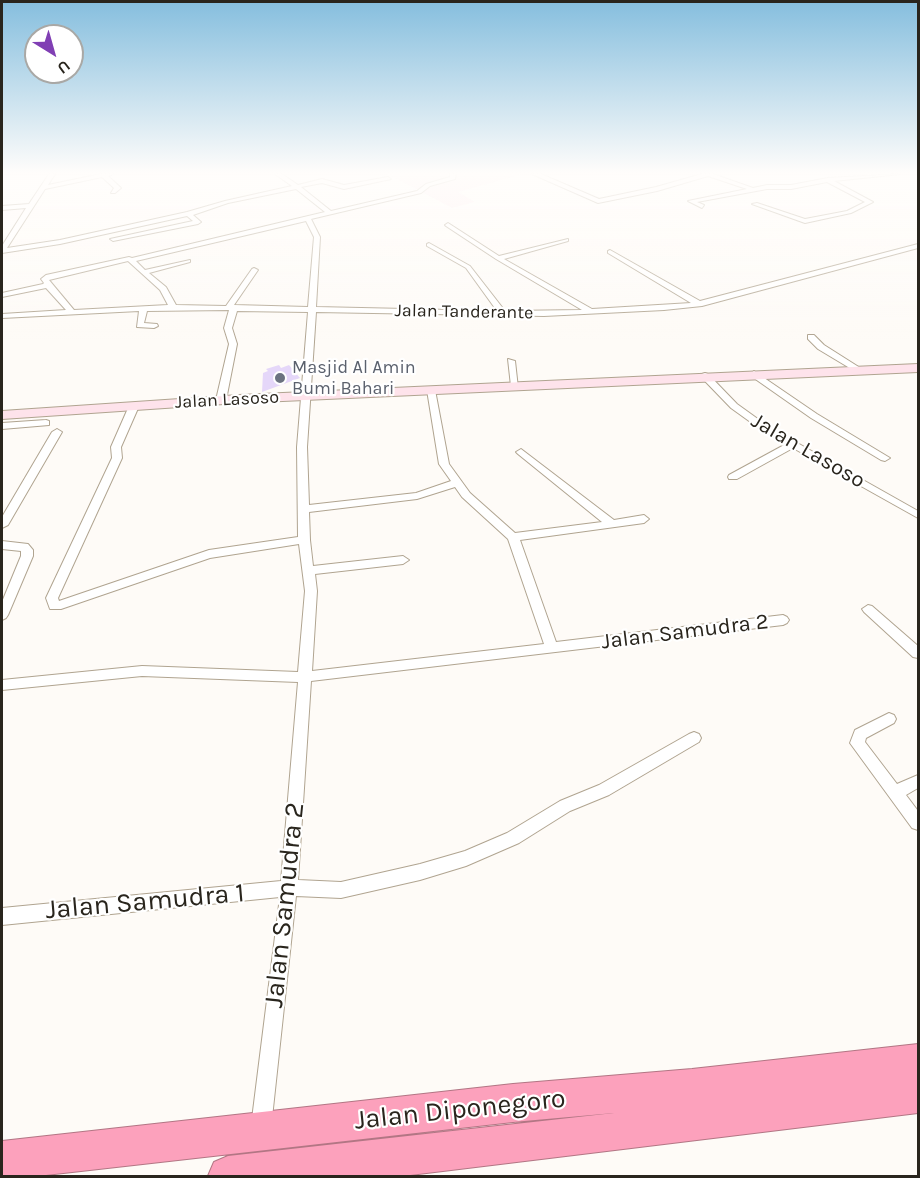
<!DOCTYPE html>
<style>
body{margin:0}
#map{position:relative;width:920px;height:1178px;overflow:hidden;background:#fefbf7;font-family:Karla,sans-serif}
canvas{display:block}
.frame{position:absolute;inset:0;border:3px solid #29251d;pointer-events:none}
.north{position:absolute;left:24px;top:24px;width:60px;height:60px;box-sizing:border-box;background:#fff;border:2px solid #a9a8a5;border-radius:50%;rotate:143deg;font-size:16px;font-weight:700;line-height:24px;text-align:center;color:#29251d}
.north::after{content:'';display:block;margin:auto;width:21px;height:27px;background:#803fb4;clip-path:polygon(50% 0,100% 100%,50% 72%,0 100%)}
</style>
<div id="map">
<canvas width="920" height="1178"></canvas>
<div class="frame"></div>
<div class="north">U</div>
</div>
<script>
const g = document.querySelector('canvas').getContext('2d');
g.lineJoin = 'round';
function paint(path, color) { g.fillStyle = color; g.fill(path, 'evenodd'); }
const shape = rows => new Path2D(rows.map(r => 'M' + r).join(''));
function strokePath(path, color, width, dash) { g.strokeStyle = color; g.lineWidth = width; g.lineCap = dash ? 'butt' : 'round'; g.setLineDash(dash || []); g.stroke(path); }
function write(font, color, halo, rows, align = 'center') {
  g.font = font + ' Karla,sans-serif'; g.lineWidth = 4.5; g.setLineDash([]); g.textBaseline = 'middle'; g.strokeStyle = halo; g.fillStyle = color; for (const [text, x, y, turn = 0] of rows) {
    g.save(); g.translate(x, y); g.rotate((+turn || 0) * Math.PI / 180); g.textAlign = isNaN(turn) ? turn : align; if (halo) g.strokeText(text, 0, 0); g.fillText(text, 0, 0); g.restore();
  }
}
const education = shape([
 [388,174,522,174,458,192,475,202,452,208]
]);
const building = shape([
 [279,365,281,368,289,365,300,378,262,392,263,373,268,371,266,369]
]);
const street = shape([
 [49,174,55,174,48,185,101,174,114,174,108,176,121,188,115,193,111,193,114,188,102,177,45,189,7,248,60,240,187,212,225,201,292,186,275,174,282,174,298,185,322,179,344,185,388,177,391,179,344,189,322,183,301,187,331,211,417,191,426,184,450,177,450,174,456,174,455,179,430,186,421,193,311,219,320,237,316,307,497,311,466,268,427,246,427,244,429,243,470,266,505,311,582,310,496,259,446,226,445,225,448,223,499,256,568,239,568,241,504,259,592,309,691,303,608,253,608,251,610,250,700,301,918,244,918,248,702,306,664,310,544,316,316,312,307,447,309,505,416,493,451,481,439,464,427,390,431,387,435,390,449,464,470,493,515,533,602,522,518,454,516,452,521,449,614,520,644,515,649,519,644,523,520,540,556,642,783,615,787,617,789,620,787,623,783,625,311,681,298,880,341,882,420,864,465,851,507,833,560,801,599,785,689,734,694,732,699,734,701,738,699,742,609,795,570,811,519,843,466,866,420,880,341,898,296,896,271,1127,268,1134,261,1137,254,1134,251,1127,280,897,2,925,2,908,281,881,298,682,142,676,2,690,2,680,142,666,298,672,305,591,299,544,210,558,61,609,50,609,46,598,112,458,111,447,129,406,134,403,139,406,121,447,122,458,58,598,59,601,209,550,298,537,297,447,308,312,237,311,232,328,237,344,226,400,221,403,216,400,229,344,224,328,229,310,147,311,144,323,157,324,158,326,154,328,137,327,139,311,2,318,2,314,66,310,46,288,2,297,2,293,43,284,44,283,41,279,46,275,129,257,132,258,325,212,296,189,228,203,193,215,201,222,198,224,113,241,110,239,193,221,187,216,60,244,2,253,2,246,26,208,2,210,2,206,29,204,49,174],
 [306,221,314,237,308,307,234,305,258,270,254,268,252,269,226,306,176,305,166,287,149,273,190,262,190,260,145,270,136,261,306,221],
 [128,261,160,290,168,305,74,310,49,280,128,261],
 [455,487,462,497,508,539,544,644,312,671,317,591,315,574,403,564,409,560,403,556,313,566,310,540,309,512,417,499,455,487],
 [532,174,541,174,599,199,656,187,702,174,713,174,753,188,767,185,791,185,828,178,900,174,834,181,873,202,851,213,805,223,752,204,757,203,805,219,847,211,865,202,827,182,791,189,767,189,697,202,704,205,702,208,688,201,747,189,708,176,657,191,598,203,532,174],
 [808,335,814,335,824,345,865,371,858,373,818,349,808,339,808,335],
 [508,359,515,361,518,388,512,388,511,386,508,359],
 [754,371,817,414,890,458,885,461,881,460,811,418,751,376,750,374,754,371],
 [705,373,708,374,737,404,769,427,918,511,918,518,793,448,737,479,729,479,728,477,729,475,786,444,763,431,731,408,702,378,702,374,705,373],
 [46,420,49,421,49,425,2,429,2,423,46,420],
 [57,429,62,432,8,525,2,528,2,517,52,432,57,429],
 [2,541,28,544,33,550,33,556,8,615,6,618,2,620,2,602,21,556,21,551,2,549,2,541],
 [868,605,872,606,918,646,918,658,913,657,864,612,862,609,868,605],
 [889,713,894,715,896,719,894,723,866,738,865,742,897,784,918,775,918,788,906,795,918,811,918,830,912,828,850,743,855,730,889,713]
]);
const secondary = shape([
 [918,364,918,372,239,403,2,419,2,411,239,395,918,364]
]);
const highway = shape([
 [918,1044,918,1113,402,1176,208,1176,214,1162,228,1156,614,1113,513,1122,37,1176,2,1176,2,1141,513,1084,692,1069,918,1044]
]);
const markers = [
 [280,378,6,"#6b7280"]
];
const farStreetnames = [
 ["Jalan Tanderante",464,312,1],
 ["Jalan Lasoso",227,400,-3]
];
const farWorshipnames = [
 ["Masjid Al Amin",292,368],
 ["Bumi Bahari",292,389]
];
const streetNames = [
 ["Jalan Lasoso",808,451,30],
 ["Jalan Samudra 2",685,632,-7]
];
const nearStreetnames = [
 ["Jalan Samudra 1",145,902,-5],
 ["Jalan Samudra 2",285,905,-84],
 ["Jalan Diponegoro",460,1110,-6]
];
paint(education, '#fdedf1');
paint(building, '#e5d7f9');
strokePath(street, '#b0a490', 2);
strokePath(secondary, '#b0a490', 2);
strokePath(highway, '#b27684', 2);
paint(street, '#fff');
paint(secondary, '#fee3eb');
paint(highway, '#fca1bc');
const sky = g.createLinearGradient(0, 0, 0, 339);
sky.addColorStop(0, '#85bede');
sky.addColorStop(0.51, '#fffdfb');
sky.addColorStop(1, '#fffdfb00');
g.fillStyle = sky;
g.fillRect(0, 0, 920, 339);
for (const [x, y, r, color] of markers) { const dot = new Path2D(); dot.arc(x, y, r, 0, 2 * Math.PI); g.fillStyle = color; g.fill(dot); strokePath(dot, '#fff', 2); }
write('18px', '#29251d', '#fff', farStreetnames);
write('18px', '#5b616d', '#fff', farWorshipnames, 'left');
write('22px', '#29251d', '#fff', streetNames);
write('27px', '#29251d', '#fff', nearStreetnames);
</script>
